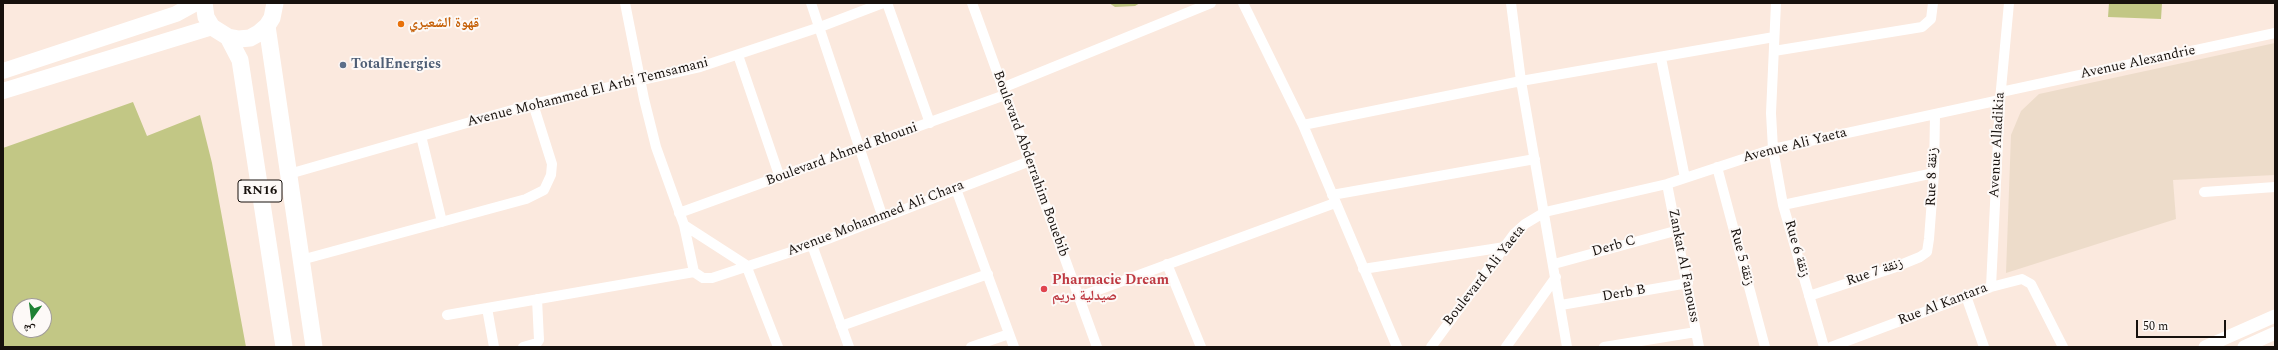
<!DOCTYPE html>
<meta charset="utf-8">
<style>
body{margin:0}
#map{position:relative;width:2278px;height:350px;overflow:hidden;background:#fbe9de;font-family:Spectral,"Noto Naskh Arabic",serif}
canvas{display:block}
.frame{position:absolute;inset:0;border:4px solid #17110d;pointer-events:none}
.north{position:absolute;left:12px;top:298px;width:40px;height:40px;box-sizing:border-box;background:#fdf9f7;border:1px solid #a19c99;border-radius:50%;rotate:194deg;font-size:11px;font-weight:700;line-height:16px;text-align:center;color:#17110d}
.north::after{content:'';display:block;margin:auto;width:14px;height:18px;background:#1f8134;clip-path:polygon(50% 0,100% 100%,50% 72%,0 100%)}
.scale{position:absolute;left:2136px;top:320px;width:90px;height:18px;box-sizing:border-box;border:2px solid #17110d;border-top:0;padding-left:5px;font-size:12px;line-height:14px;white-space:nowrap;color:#17110d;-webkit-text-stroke:3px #fdf9f7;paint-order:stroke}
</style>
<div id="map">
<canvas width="2278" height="350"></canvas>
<div class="frame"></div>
<div class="north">ش</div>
<div class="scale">50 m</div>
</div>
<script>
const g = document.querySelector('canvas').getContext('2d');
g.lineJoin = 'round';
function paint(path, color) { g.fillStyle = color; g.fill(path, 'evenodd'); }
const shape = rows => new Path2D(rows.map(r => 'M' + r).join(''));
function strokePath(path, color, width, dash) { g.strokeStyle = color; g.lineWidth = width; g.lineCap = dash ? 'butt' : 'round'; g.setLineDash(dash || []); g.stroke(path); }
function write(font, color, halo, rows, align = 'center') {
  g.font = font + ' Spectral,"Noto Naskh Arabic",serif'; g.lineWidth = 4; g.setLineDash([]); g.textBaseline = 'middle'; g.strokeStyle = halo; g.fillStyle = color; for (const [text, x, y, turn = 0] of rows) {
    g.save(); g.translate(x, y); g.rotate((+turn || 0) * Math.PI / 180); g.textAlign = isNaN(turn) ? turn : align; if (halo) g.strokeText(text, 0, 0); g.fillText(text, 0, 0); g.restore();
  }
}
const education = shape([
 [2275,43,2275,175,2173,180,2176,219,2006,273,2011,135,2021,111,2039,94]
]);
const green = shape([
 [1109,3,1140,3,1135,6,1115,7],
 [2109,3,2162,3,2161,19,2108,17],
 [133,102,147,136,200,115,212,163,246,347,3,347,3,148],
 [20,306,44,306,44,330,20,330]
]);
const minor = shape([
 [625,3,644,99,656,147,684,225,694,272,703,278,712,278,812,245,1030,161],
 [811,3,883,218],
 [887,3,930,123],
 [972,3,1097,347],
 [1243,3,1303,125,1397,347],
 [1511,3,1521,81,1567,347],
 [1776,3,1771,113,1773,149,1783,205,1824,347],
 [1774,51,1922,27,1931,19,1933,3],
 [738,55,780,178],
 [1661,58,1685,178],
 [1002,88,1211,3],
 [2001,92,2275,33],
 [1303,125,1521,81,1774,37],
 [421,136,442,222],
 [1717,167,1765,347],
 [289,174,533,104,700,67,820,27,883,3],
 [1667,184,1699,347],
 [956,189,1014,347],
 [2204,192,2275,187],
 [1332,195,1535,159],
 [1783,205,1934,173],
 [679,213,1005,95],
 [684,225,746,265,778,347],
 [812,245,849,347],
 [301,260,526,199,544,190,551,175,552,164,533,104],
 [1167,264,1201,347],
 [1554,264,1675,231],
 [1363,269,1505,247],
 [1991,287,2000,100,2009,3],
 [1809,296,1893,268,1920,257,1927,252,1929,239,1934,173,1935,114],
 [1966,296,1984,347],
 [1079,297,1335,203],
 [1561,305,1688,283],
 [487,308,494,347],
 [447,315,694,272],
 [841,326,988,274],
 [523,347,537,343,539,340,537,299],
 [971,347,1009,334],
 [1431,347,1514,234,1525,224,1545,212,1667,184,1773,149,2000,100],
 [1506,347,1556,277],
 [1604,347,1696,332],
 [1831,347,1991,287,2022,279,2031,284,2063,347]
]);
const tertiary = shape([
 [2205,347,2275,316],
 [2244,347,2275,333]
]);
const primary = shape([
 [3,71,176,14,196,3],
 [3,91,212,27]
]);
const trunk = shape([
 [204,3,206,17,212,27,228,37,239,39,250,38,259,33,267,26,272,18,275,3],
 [267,26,314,347],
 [228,37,240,60,284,347]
]);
const markers = [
 [401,24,4,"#e8710a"],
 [343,65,4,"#5c6f8a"],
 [1044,289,4,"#e0444e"]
];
const shields = [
 [260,191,44]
];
const shieldNames = [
 ["RN16",260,191]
];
const foodNames = [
 ["قهوة الشعيري",409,24]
];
const streetNames = [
 ["Avenue Alexandrie",2138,63,-12],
 ["Avenue Mohammed El Arbi Temsamani",588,93,-14],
 ["Avenue Alladikia",1998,145,-87],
 ["Avenue Ali Yaeta",1795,146,-14],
 ["Boulevard Ahmed Rhouni",842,155,-20],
 ["Boulevard Abderrahim Bouebib",1030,164,70],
 ["Rue 8 زنقة",1933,177,-88],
 ["Avenue Mohammed Ali Chara",876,219,-21],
 ["Derb C",1614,247,-16],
 ["Rue 6 زنقة",1796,249,74],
 ["Rue 5 زنقة",1741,257,75],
 ["Zankat Al Fanouss",1683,266,79],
 ["Rue 7 زنقة",1875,273,-19],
 ["Boulevard Ali Yaeta",1485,276,-52],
 ["Derb B",1624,294,-10],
 ["Rue Al Kantara",1943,305,-21]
];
const serviceNames = [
 ["TotalEnergies",351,65]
];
const healthNames = [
 ["Pharmacie Dream",1052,281],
 ["صيدلية دريم",1052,297]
];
paint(education, '#eddcca');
paint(green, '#c2c785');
strokePath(minor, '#fff', 10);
strokePath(tertiary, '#fff', 13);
strokePath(primary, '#fff', 16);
strokePath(trunk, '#fff', 17);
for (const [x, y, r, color] of markers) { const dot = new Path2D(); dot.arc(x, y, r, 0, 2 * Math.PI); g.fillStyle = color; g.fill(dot); strokePath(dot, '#fdf9f7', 1.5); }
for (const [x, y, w] of shields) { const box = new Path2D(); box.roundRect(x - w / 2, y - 11, w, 22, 3); g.fillStyle = '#fdf9f7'; g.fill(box); strokePath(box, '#17110d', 1); }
write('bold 13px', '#17110d', null, shieldNames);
write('bold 14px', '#c56008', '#fdf9f7', foodNames, 'left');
write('14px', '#17110d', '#fdf9f7', streetNames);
write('bold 14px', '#4e5e75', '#fdf9f7', serviceNames, 'left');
write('bold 14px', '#be3a42', '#fdf9f7', healthNames, 'left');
</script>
